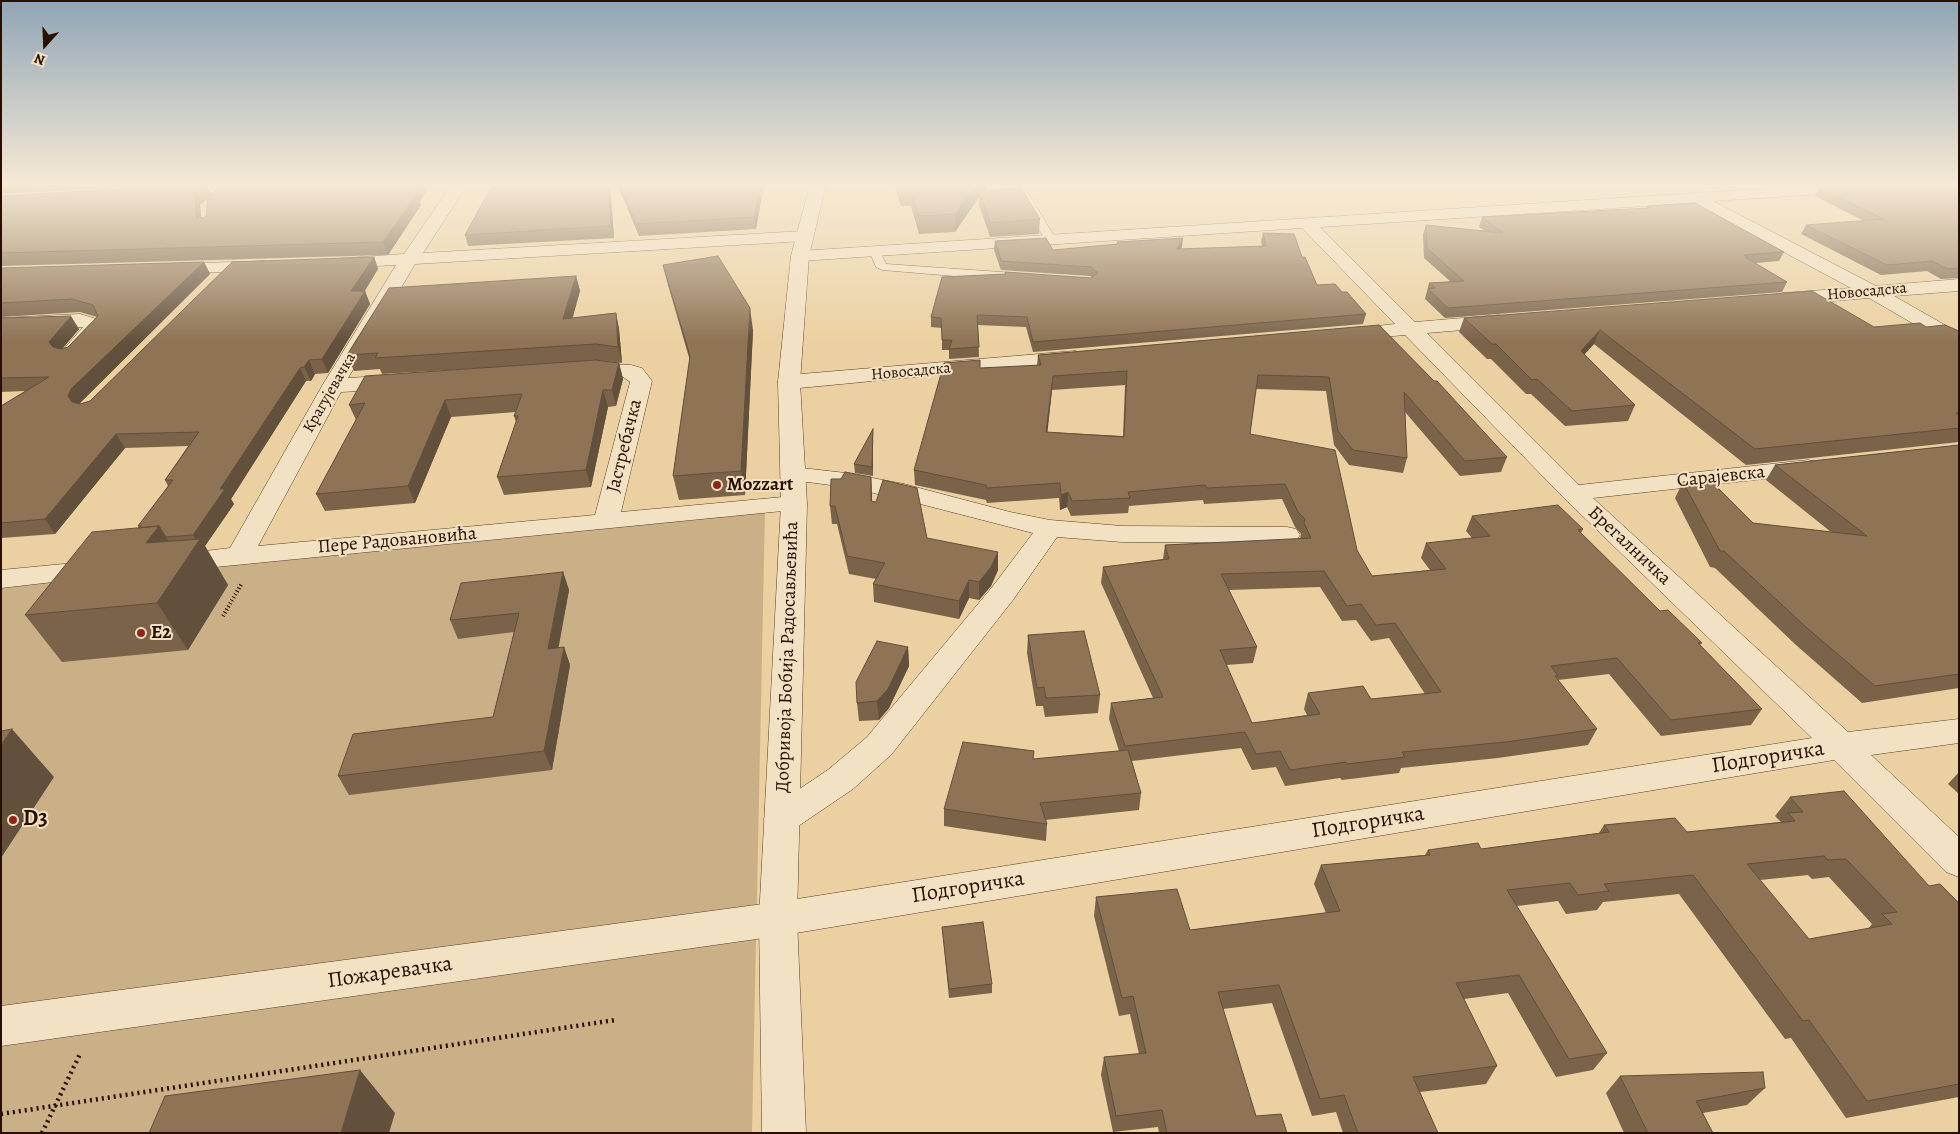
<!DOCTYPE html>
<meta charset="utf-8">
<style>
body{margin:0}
#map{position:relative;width:1960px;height:1134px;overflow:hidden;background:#ebd1a1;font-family:Alegreya,serif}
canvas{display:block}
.frame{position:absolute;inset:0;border:2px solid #290e02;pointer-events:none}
.north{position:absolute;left:20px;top:20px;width:50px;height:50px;-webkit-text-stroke:4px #f2e1c2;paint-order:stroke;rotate:200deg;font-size:14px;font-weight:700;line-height:20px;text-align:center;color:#290e02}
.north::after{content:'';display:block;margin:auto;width:18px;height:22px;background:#290e02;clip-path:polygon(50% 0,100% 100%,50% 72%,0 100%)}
</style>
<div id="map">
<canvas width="1960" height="1134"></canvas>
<div class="frame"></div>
<div class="north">N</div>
</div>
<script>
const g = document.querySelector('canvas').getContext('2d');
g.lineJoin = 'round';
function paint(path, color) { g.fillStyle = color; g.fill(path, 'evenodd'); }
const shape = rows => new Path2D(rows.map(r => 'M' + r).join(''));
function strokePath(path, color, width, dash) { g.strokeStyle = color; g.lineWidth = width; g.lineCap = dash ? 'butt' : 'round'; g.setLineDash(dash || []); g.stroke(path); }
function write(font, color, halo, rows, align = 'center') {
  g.font = font + ' Alegreya,serif'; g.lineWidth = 4; g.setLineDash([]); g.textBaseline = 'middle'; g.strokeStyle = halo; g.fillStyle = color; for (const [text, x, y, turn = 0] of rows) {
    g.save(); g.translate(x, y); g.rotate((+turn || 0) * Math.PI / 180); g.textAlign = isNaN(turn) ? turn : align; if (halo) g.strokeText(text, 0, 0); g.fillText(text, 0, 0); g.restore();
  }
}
const green = shape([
 [765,510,752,1133,1,1133,1,570]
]);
const pathFar1 = shape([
 [223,616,242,583]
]);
const path = shape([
 [1,1114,615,1020],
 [42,1133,80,1054]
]);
const service = shape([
 [1005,184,1017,184,1025,188,1056,239,1054,241,1046,241,1017,192,1005,184],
 [875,248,879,249,886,264,1015,273,1021,277,1015,281,882,270,876,267,869,251,875,248]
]);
const minor = shape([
 [452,184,468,184,423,253,804,231,810,232,813,236,810,240,804,241,415,264,348,378,398,375,406,377,409,382,406,387,398,389,341,392,258,546,595,515,630,382,622,376,575,374,572,369,575,364,583,363,631,365,642,368,652,381,621,512,794,496,803,499,807,504,803,509,175,571,165,568,161,562,165,556,230,548,322,386,396,265,339,268,333,267,330,263,333,259,404,254,452,184],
 [1835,184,1911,184,1903,189,1713,201,1876,286,1959,279,1959,291,1894,296,1959,333,1959,348,1952,346,1869,298,1783,305,1776,303,1773,299,1776,295,1783,293,1851,288,1692,203,1320,227,1415,322,1499,315,1506,317,1509,321,1506,325,1499,327,1427,333,1579,485,1808,460,1817,462,1820,467,1817,472,1808,474,1593,498,1848,732,1959,719,1959,743,1871,755,1959,837,1959,877,1946,872,1834,760,778,936,1,1046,1,1006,778,902,1812,738,1564,498,1405,335,1347,340,1340,338,1337,334,1340,330,1395,324,1302,228,800,261,794,260,791,256,794,252,800,251,1835,184],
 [264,261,270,262,273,266,270,270,169,274,163,273,160,269,163,265,169,264,264,261],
 [80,314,100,320,104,328,80,354,73,356,66,354,63,350,83,327,1,330,1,318,80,314],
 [1075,351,1082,353,1086,357,1082,361,789,389,781,387,778,382,781,377,789,375,1075,351],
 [793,467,846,473,904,484,1010,512,1050,520,1122,526,1287,527,1296,529,1300,535,1296,541,1287,543,1122,542,1057,537,1013,600,891,755,853,789,794,829,782,834,770,829,764,819,770,809,829,769,867,737,993,586,1033,533,901,499,846,487,784,479,781,474,784,469,793,467],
 [95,561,105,564,109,570,105,576,1,588,1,570,95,561]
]);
const tertiary = shape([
 [215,184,297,184,289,189,172,196,164,191,172,186,215,184],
 [810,184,826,184,809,256,800,382,807,504,797,919,806,1133,762,1133,759,919,781,504,778,382,791,256,810,184]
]);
const wall = shape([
 [1,184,186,184,1,194],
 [206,184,211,194,240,184,241,186,429,186,420,201,421,205,388,255,1,266,1,196],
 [208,198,206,217,201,218,200,205],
 [493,184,610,184,614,238,468,246,465,235],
 [617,184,764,184,756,229,639,236],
 [894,184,989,184,984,191,1040,219,1039,234,990,237,979,205,979,197,955,232,919,234,911,206,901,206],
 [1789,184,1810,184,1792,185],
 [1959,184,1959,278,1941,279,1927,271,1881,275,1801,234,1806,225,1864,221,1815,196,1819,188],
 [1647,206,1784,252,1779,261,1755,263,1787,282,1782,292,1445,318,1425,299,1429,283,1451,282,1424,258,1423,234,1426,225,1485,231,1479,227,1482,217,1646,208],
 [1263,233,1302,257,1317,285,1342,292,1366,314,1363,324,1033,352,1026,327,978,325,979,357,949,359,949,350,942,350,942,328,931,327,931,317,1005,274,1005,272,1091,278,1092,277,1090,276,1001,270,994,250,995,241,1053,250,1117,244,1117,242,1182,247,1181,249,1262,246,1261,242],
 [374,257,378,269,365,291,370,304,328,373,315,374,311,381,306,381,231,499,234,504,205,546,228,585,188,650,62,662,25,615,139,528,138,526,168,486,165,480,188,446,125,448,55,534,1,538,1,406,25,391,1,392,1,318,79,329,62,349,68,347,97,317,80,312,1,317,1,268,204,262,210,274,79,404,90,401],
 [663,265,753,330,745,495,679,500,673,476,690,361,668,285],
 [576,276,580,291,572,318,616,313,619,329,622,363,600,360,619,363,623,379,616,406,608,407,591,487,504,495,497,477,516,422,514,416,516,412,451,417,415,503,325,511,316,494,356,420,349,405,482,368,382,374,380,369,354,371,347,355],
 [1464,318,1874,327,1926,327,1959,331,1959,442,1746,465,1594,344,1584,354,1635,405,1628,421,1565,426,1531,394,1526,394,1491,359,1487,359,1459,332],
 [1379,325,1507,457,1501,472,1460,476,1405,412,1407,458,1403,473,1349,465,1334,445,1326,391,1256,389,1250,434,1357,550,1372,576,1430,570,1421,558,1426,543,1472,538,1466,531,1472,516,1583,529,1581,533,1660,611,1702,643,1700,645,1762,709,1751,725,1661,736,1609,674,1558,680,1597,729,1588,745,1498,758,1401,768,1399,773,1342,780,1340,778,1285,786,1276,767,1252,770,1241,748,1132,761,1141,793,1139,810,1045,820,1047,824,1046,841,944,826,944,809,1034,759,1119,751,1109,719,1111,703,1153,698,1101,583,1103,567,1163,559,1165,545,1300,539,1301,534,1295,527,1282,499,1204,504,1203,500,1129,506,1128,513,1071,516,1067,507,1060,510,1059,498,987,503,986,500,915,485,914,470,980,368,1037,366,1038,355],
 [1125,385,1123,436,1047,432,1052,390],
 [1320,587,1342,621,1356,620,1371,641,1389,638,1425,694,1371,699,1308,693,1304,709,1307,715,1252,723,1226,665,1253,663,1257,647,1229,590],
 [873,429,873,476,855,473,854,464],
 [1959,445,1959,688,1862,703,1796,645,1715,568,1710,567,1675,498,1683,482,1753,523,1831,532,1766,480,1775,465],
 [871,477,872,501,927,538,998,570,991,586,979,600,969,598,959,619,874,602,873,584,876,579,849,574,837,524,832,524,830,506,841,479],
 [563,572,569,590,558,647,564,647,570,665,552,770,349,795,338,776,493,717,514,632,458,639,450,620],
 [1028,635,1100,695,1098,713,1045,717,1043,706,1036,706,1027,653],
 [908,647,909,666,889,708,879,720,859,721,857,703],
 [1959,772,1959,794,1948,784],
 [1790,797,1929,886,1959,903,1959,1097,1846,1118,1791,1038,1785,1039,1679,894,1603,902,1597,910,1566,914,1558,901,1517,906,1607,1053,1593,1070,1556,1077,1508,993,1464,999,1497,1066,1486,1084,1420,1092,1438,1133,1343,1133,1336,1112,1312,1116,1272,1003,1223,1009,1256,1116,1287,1133,1159,1133,1158,1127,1113,1132,1101,1075,1104,1057,1139,1054,1130,1014,1119,1016,1094,916,1096,897,1190,930,1326,913,1314,884,1321,865,1425,855,1428,850,1481,849,1599,833,1604,825,1687,832,1781,822,1775,816],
 [1808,875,1812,879,1829,877,1872,924,1868,929,1809,939,1760,880],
 [942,927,992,984,992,993,949,998],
 [1620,1076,1765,1088,1747,1105,1703,1113,1713,1133,1624,1133,1606,1093]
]);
const shadedWall = shape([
 [206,184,212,195,200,205,202,230,196,218,195,194],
 [420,184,428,184,429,186,420,201,421,205,388,255,383,242,412,194],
 [608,184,610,184,614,238,611,226],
 [760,184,764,184,756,229,754,217],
 [977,184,989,184,981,195,979,191,979,197,955,232,955,214],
 [1183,238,1182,247,1175,258,1177,249],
 [374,257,378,269,356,304,351,291],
 [204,262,210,274,80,403,76,410,68,396,71,389],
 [576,276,580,291,568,335,563,319],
 [365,291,370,304,328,373,322,359],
 [750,308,753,330,745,495,741,471],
 [616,313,619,329,622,363,618,347],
 [71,316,79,329,57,355,49,342],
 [1600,330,1594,344,1575,365,1581,351],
 [309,360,315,374,311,381,304,367],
 [619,363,623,379,616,406,612,390],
 [300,368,306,381,231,499,234,504,205,546,228,585,188,650,157,603,146,543,159,526,183,565,198,542,193,535,220,489],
 [1053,376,1052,390,1046,446,1046,432],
 [603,390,608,407,591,487,586,470],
 [445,400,451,417,415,503,408,486],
 [873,429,873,476,872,467],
 [116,434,125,448,55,534,45,519],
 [871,477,872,495,872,519,871,501],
 [1068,492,1067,507,1060,510,1061,495],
 [998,552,998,570,991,586,979,600,979,582],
 [563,572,569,590,555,667,548,649],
 [969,580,969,598,959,619,959,601],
 [564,647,570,665,552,770,544,751],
 [908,647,909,666,889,708,879,720,877,701],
 [12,729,54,777,1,858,1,745],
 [360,1070,395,1113,389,1133,341,1133]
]);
const building = shape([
 [206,184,195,194,196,218,206,217,208,196,224,184,238,184,236,186,277,184,420,184,412,194,417,194,383,242,1,253,1,196,206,184],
 [493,184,608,184,611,226,465,235,493,184],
 [619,184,760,184,754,217,636,224,619,184],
 [898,184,977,184,955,214,919,216,910,189,900,189,898,184],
 [1885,184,1959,184,1959,268,1947,269,1932,261,1887,265,1806,225,1884,219,1819,188,1885,184],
 [1021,188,1040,219,990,223,979,191,1021,188],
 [1695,203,1784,252,1744,255,1748,257,1745,257,1787,282,1448,308,1428,289,1435,288,1429,283,1464,281,1427,248,1426,225,1503,233,1482,217,1650,208,1647,206,1695,203],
 [1263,233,1294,234,1302,257,1305,257,1317,285,1335,284,1342,292,1347,292,1366,314,1033,342,1027,317,977,315,979,347,949,349,952,340,942,340,941,318,931,317,942,277,1006,274,1005,272,1091,278,1098,273,1091,267,1001,261,995,241,1046,238,1053,250,1118,244,1117,242,1183,238,1177,249,1266,246,1263,233],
 [718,256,750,308,741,471,673,476,690,356,663,265,718,256],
 [374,257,351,291,365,291,322,359,309,360,304,367,300,368,220,489,225,489,193,535,166,537,159,526,139,528,141,525,138,526,173,480,165,480,199,432,116,434,45,519,1,523,1,406,49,377,1,378,1,318,71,316,49,342,53,347,61,349,68,347,98,316,93,305,72,299,1,303,1,268,204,262,71,389,68,396,72,402,80,404,90,401,232,262,374,257],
 [576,276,563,319,616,313,618,347,596,344,375,358,378,353,347,355,389,288,576,276],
 [1812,291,1874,327,1920,323,1926,327,1945,325,1959,331,1959,413,1956,413,1959,415,1959,428,1755,449,1600,330,1581,351,1635,405,1572,411,1537,379,1532,380,1496,344,1492,344,1464,318,1812,291],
 [1379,325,1434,381,1437,381,1507,457,1465,461,1404,392,1407,458,1353,450,1338,431,1329,377,1258,375,1250,434,1335,450,1357,550,1372,576,1446,569,1426,543,1490,536,1472,516,1558,505,1583,529,1578,530,1660,611,1668,610,1702,643,1698,643,1762,709,1671,720,1617,658,1551,666,1558,676,1555,676,1597,729,1506,742,1402,752,1405,757,1347,764,1346,762,1290,770,1280,751,1256,754,1245,732,1125,746,1111,703,1163,697,1103,567,1169,559,1165,545,1311,538,1304,523,1305,519,1298,512,1285,484,1207,488,1205,485,1128,492,1130,498,1072,501,1068,492,1061,495,1060,483,987,488,986,485,914,470,944,363,980,360,980,368,1041,365,1038,355,1379,325],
 [1127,371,1124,437,1046,432,1053,376,1127,371],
 [1324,571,1347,606,1361,604,1376,625,1395,623,1441,692,1371,699,1363,686,1308,693,1320,714,1252,723,1220,650,1257,647,1221,574,1324,571],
 [596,360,619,363,612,390,603,390,586,470,497,477,518,416,514,416,522,394,445,400,408,486,316,494,365,403,349,405,365,376,596,360],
 [873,429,872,467,854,464,873,429],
 [1959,445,1959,674,1875,686,1807,628,1724,551,1720,551,1683,482,1711,481,1753,523,1867,536,1775,465,1959,445],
 [845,472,871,477,871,501,876,502,883,480,917,488,927,538,998,552,991,567,979,582,969,580,959,601,873,584,885,563,847,556,835,506,830,506,831,479,841,479,845,472],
 [159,526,146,543,200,539,157,603,25,615,92,532,159,526],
 [563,572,548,649,564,647,544,751,338,776,353,734,493,717,519,613,450,620,461,583,563,572],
 [1084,631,1100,695,1046,698,1044,687,1037,688,1028,635,1084,631],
 [877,641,908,647,888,689,877,701,857,703,856,682,877,641],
 [12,729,1,745,1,731,12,729],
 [963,742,1034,751,1033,759,1128,750,1141,793,1040,803,1047,824,944,809,963,742],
 [1844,791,1929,886,1940,884,1959,903,1959,1084,1867,1101,1809,1020,1803,1021,1693,875,1604,884,1609,891,1578,895,1570,883,1507,890,1607,1053,1569,1059,1519,975,1456,983,1497,1066,1413,1077,1438,1133,1358,1133,1344,1095,1320,1099,1279,985,1218,992,1256,1116,1281,1114,1287,1133,1167,1133,1162,1110,1116,1116,1104,1057,1146,1053,1133,996,1122,998,1096,897,1177,889,1190,930,1340,911,1321,865,1430,855,1428,850,1478,843,1481,849,1609,832,1604,825,1675,818,1687,832,1795,821,1788,813,1803,812,1790,797,1844,791],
 [1824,856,1828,860,1846,859,1897,912,1882,914,1892,924,1809,939,1747,864,1824,856],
 [983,922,992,984,949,989,942,927,983,922],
 [360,1070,341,1133,149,1133,165,1096,360,1070],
 [1763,1072,1765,1088,1696,1101,1713,1133,1648,1133,1620,1076,1763,1072]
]);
const markers = [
 [717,485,5,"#8f2418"],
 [141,633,5,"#8f2418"],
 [13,820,5,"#8f2418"]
];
const farStreetnames = [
 ["Новосадска",1867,292,-5],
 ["Новосадска",911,372,-5],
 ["Крагујевачка",330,393,-60]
];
const streetNames = [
 ["Јастребачка",625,446,-76],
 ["Сарајевска",1721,477,-6],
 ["Пере Радовановића",397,541,-5],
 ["Брегалничка",1629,546,43],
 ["Добривоја Бобија Радосављевића",788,657,-88]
];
const poiNames = [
 ["Mozzart",727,485],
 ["E2",151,633]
];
const nearStreetnames = [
 ["Подгоричка",1768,758,-9],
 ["Подгоричка",1368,823,-9],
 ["Подгоричка",968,888,-9],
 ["Пожаревачка",390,973,-8]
];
const nearPoinames = [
 ["D3",23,820]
];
paint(green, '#cab086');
strokePath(service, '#5a3f2a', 1);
strokePath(minor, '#5a3f2a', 1);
strokePath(tertiary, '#5a3f2a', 1);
strokePath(pathFar1, '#290e02', 4, [1, 2.5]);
strokePath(path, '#290e02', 4.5, [2, 4]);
paint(service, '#f2e1c2');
paint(minor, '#f2e1c2');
paint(tertiary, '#f2e1c2');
paint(wall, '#7a6349');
paint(shadedWall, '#63503c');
paint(building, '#8e7355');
strokePath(building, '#63503c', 1);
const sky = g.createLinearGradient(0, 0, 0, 342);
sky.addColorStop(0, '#8fa5b6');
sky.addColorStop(0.54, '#f6ead5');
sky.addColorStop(1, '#f6ead500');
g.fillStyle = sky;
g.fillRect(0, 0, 1960, 342);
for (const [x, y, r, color] of markers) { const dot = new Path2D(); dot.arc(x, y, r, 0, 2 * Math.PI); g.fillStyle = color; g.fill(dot); strokePath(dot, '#f2e1c2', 2); }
write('16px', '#290e02', '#f2e1c2', farStreetnames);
write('19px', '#290e02', '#f2e1c2', streetNames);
write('bold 19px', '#290e02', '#f2e1c2', poiNames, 'left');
write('22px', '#290e02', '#f2e1c2', nearStreetnames);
write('bold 22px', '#290e02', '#f2e1c2', nearPoinames, 'left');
</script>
